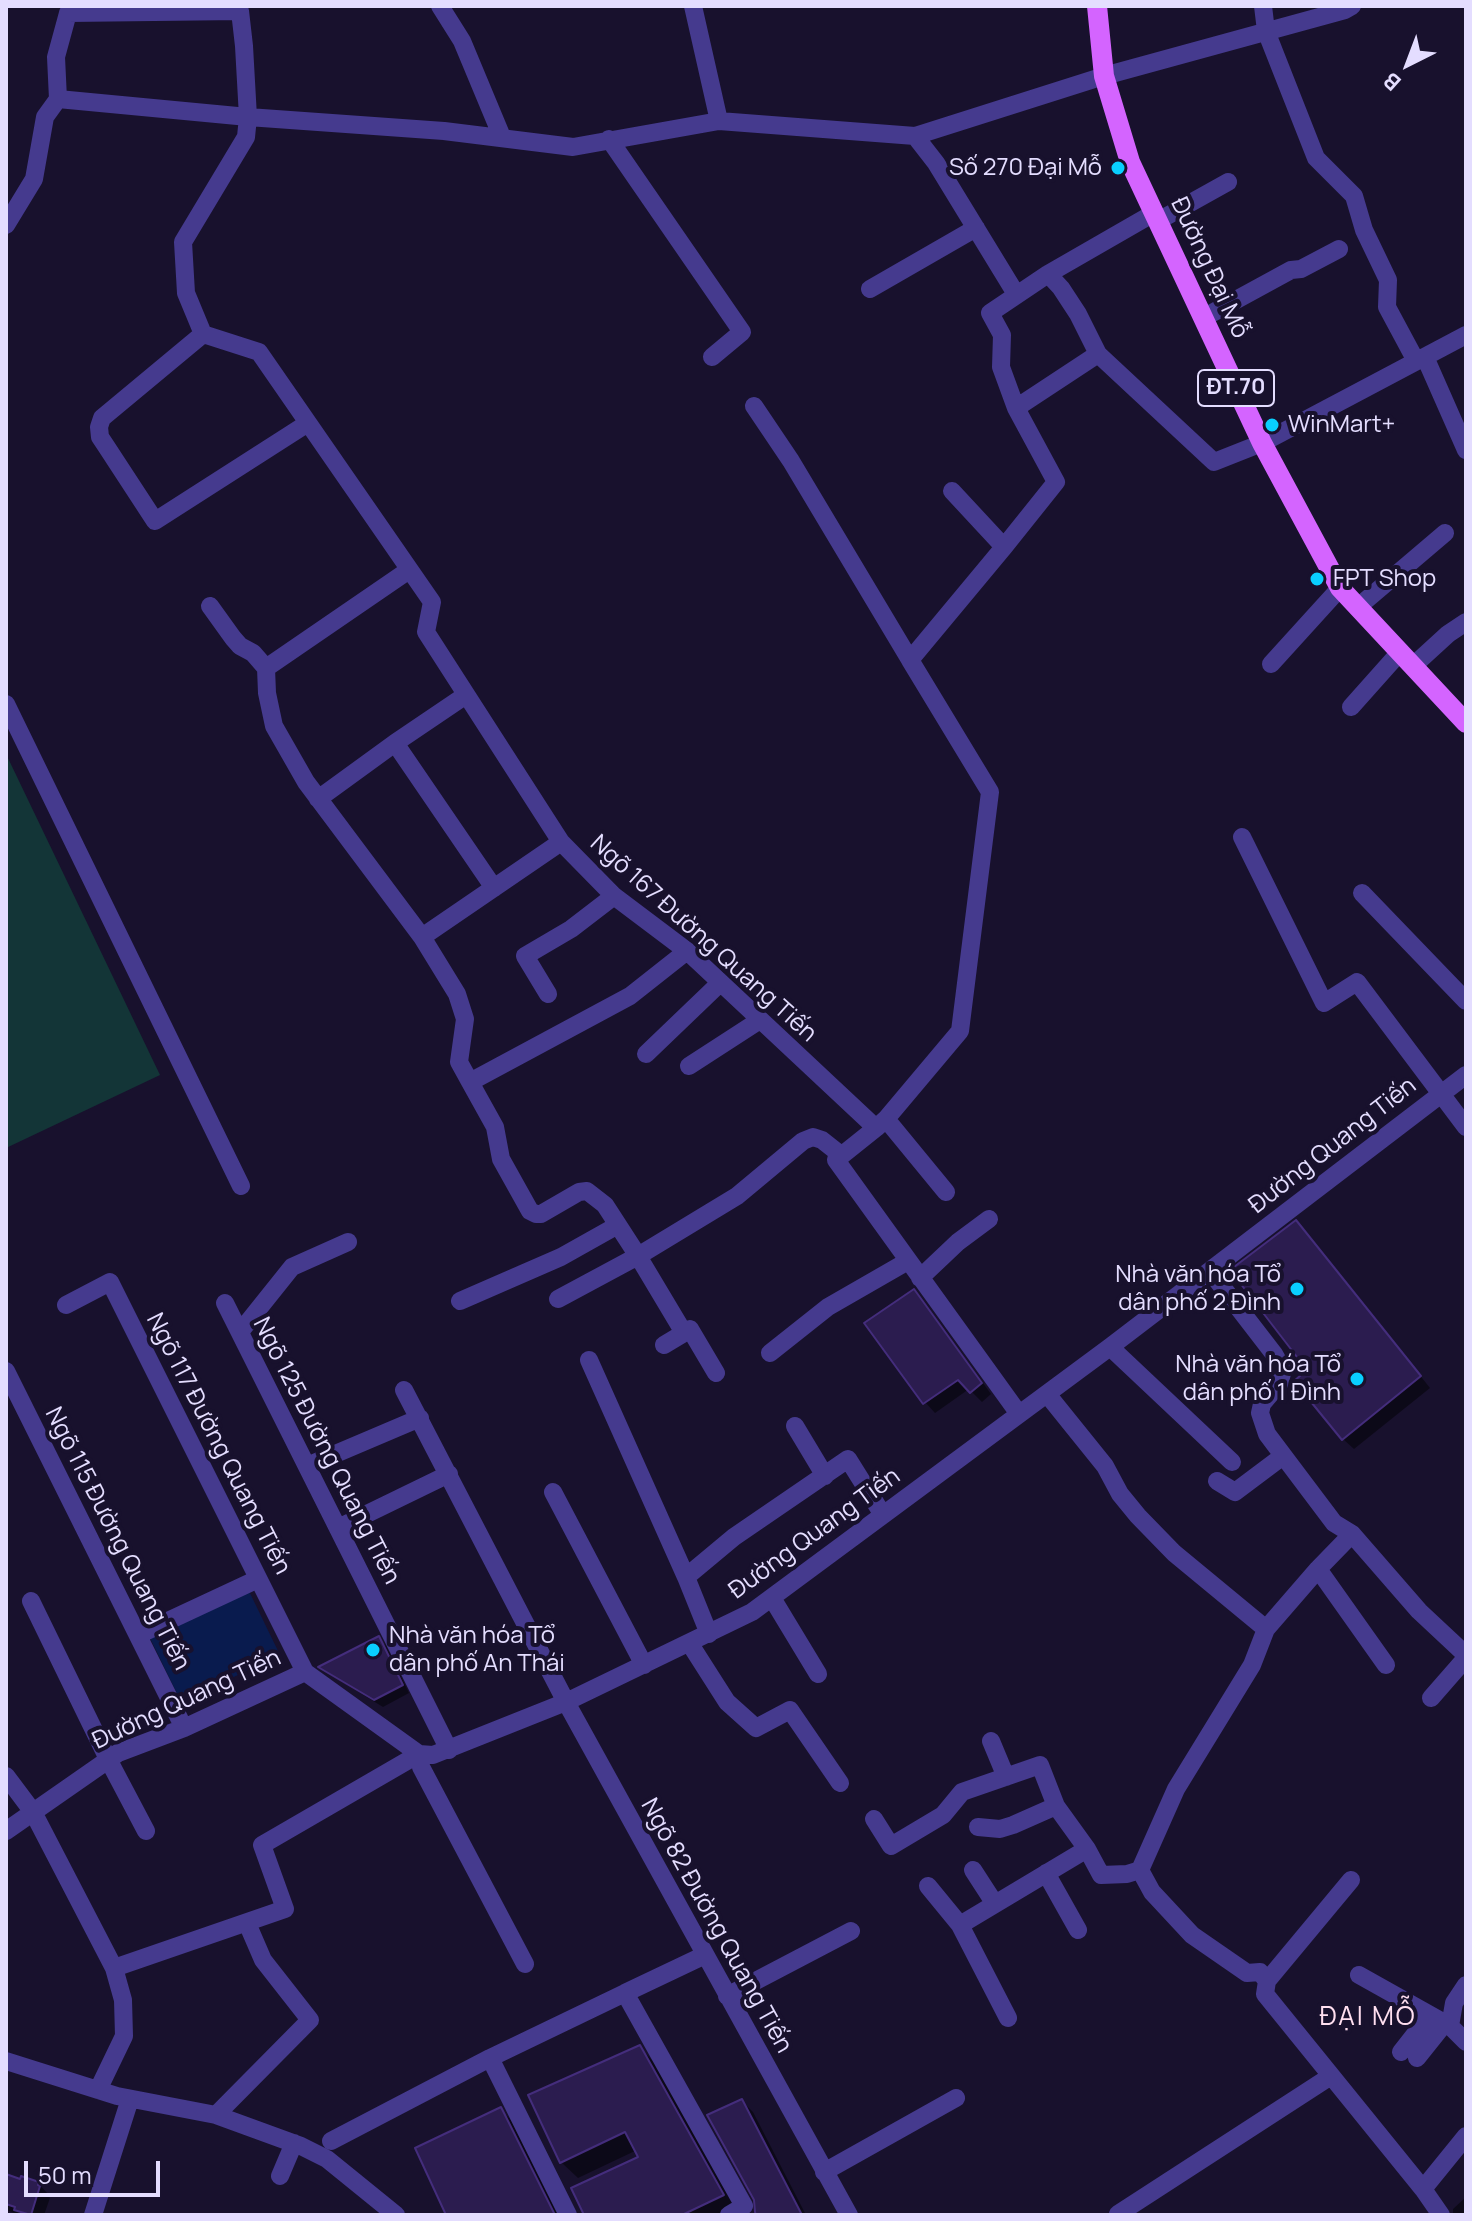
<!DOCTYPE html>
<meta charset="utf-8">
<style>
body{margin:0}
#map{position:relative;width:1472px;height:2221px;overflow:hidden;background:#18112d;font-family:Manrope,sans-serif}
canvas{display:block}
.frame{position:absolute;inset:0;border:8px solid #e4ddff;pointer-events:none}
.north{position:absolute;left:1368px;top:24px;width:80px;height:80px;-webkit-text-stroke:6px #18112d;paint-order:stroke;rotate:222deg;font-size:22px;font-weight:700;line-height:32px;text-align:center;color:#e4ddff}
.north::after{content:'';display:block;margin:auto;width:28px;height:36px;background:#e4ddff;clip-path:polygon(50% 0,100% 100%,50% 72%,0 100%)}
.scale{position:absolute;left:24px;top:2161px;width:136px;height:36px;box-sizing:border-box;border:4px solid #e4ddff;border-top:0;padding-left:10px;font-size:24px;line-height:28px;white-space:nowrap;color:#e4ddff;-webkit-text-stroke:6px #18112d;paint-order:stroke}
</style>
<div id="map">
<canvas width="1472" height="2221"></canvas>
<div class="frame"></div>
<div class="north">B</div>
<div class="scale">50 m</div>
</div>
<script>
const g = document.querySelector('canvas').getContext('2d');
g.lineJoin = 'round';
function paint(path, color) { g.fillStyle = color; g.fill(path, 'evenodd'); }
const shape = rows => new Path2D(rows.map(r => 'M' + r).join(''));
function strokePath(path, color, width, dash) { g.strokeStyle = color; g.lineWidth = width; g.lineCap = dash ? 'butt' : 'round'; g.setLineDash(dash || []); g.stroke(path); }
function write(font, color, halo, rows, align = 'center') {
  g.font = font + ' Manrope,sans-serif'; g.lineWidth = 8; g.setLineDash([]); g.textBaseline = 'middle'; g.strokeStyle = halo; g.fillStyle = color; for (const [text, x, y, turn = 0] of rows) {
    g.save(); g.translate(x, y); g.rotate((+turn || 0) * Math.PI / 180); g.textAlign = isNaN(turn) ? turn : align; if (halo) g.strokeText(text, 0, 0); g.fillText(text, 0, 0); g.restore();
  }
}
const green = shape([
 [6,754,160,1075,6,1148]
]);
const water = shape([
 [247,1587,280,1655,181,1702,148,1634]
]);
const shadow = shape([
 [1296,1222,1307,1233,1430,1388,1354,1449,1343,1439,1310,1371],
 [914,1291,924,1302,991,1394,982,1402,969,1389,935,1413,925,1402],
 [378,1639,386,1646,409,1693,383,1707,329,1674,322,1667],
 [640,2048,656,2064,739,2211,731,2215,583,2215,641,2158,637,2150,578,2178,561,2162],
 [742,2101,753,2112,806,2215,759,2215],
 [500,2109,511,2120,559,2215,449,2215],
 [6,2176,38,2183,48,2194,50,2198,44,2215,20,2215,6,2210],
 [1466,2197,1466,2215,1453,2215,1453,2209]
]);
const building = shape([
 [1296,1220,1421,1376,1342,1440,1294,1381,1307,1370,1230,1270,1296,1220],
 [914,1289,982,1383,970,1393,958,1380,923,1404,864,1323,914,1289],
 [379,1636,403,1685,374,1700,318,1667,379,1636],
 [640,2045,724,2195,682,2215,584,2215,571,2188,638,2157,625,2132,560,2163,528,2095,640,2045],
 [742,2099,802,2215,756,2215,755,2212,754,2200,707,2115,742,2099],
 [501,2107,555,2215,446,2215,415,2148,501,2107],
 [6,2174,20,2179,21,2176,39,2182,38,2185,40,2186,31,2215,14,2210,15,2207,6,2204,6,2174]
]);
const minor = shape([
 [440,6,462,41,502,137],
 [693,6,719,121],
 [1263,6,1266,31,1316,158,1354,196,1364,230,1388,280,1387,307,1416,361],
 [77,8,68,13,56,57,58,99,248,117,444,131,573,147,719,121,915,136,1104,76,1345,10,1352,6],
 [68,13,240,11,244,46,248,117,246,137,183,242,186,293,203,334,259,352,432,602,426,632,561,842,614,896,687,951,876,1128,836,1160,1019,1414],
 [915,136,936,163,1016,294],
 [609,139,742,332,712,357],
 [1158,221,1228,182],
 [6,225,34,179,45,117,58,99],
 [1048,274,1061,288,1078,314,1098,354,1214,462,1262,443,1466,335],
 [870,289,976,228],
 [1203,318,1291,270,1301,269,1339,249],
 [203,334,102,418,99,427,100,437,106,446,155,521,308,423],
 [1425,357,1466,450],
 [754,406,791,461,910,660],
 [1016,408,1098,354],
 [952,491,1004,547],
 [409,570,266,668,267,693,274,726,306,782,422,937,457,994,465,1019,459,1062,470,1082,630,996,687,951],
 [210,606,233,638,240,646,253,653,266,668],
 [1358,607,1445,533],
 [1271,664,1340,588],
 [1413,666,1448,634,1466,622],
 [6,704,241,1186],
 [1351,707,1400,652],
 [395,743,494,888],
 [318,799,395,743,466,695],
 [1242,837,1324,1003,1357,982,1466,1127],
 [1362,893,1466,1001],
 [422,937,561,842],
 [548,994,525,956,571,929,614,896],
 [646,1054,720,983],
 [689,1066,760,1020],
 [470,1082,495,1127,501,1159,530,1211,536,1214,541,1214,579,1192,587,1191,605,1205,638,1256,737,1196,803,1141,813,1137,822,1140,841,1155],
 [886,1119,946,1192],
 [876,1128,886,1119,960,1031,990,792,910,660,1004,547,1056,482,1016,408,1001,367,1002,335,990,313,1048,274,1154,213],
 [1210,1271,1274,1354,1283,1370,1279,1384,1262,1404,1260,1413,1267,1434,1334,1523,1352,1534,1419,1611,1466,1655],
 [920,1278,958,1242,989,1219],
 [558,1299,638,1256,684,1333,664,1345],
 [460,1301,561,1257,618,1225],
 [225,1303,449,1750],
 [66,1305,110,1282,305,1672,419,1754,433,1755,566,1702,752,1612,1110,1347,1466,1075],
 [240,1332,292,1267,348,1242],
 [684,1333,690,1329,716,1373],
 [1110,1347,1232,1462],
 [770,1353,828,1307,908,1261],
 [589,1360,686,1577,709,1634],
 [6,1371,184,1728],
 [404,1390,566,1702,849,2215],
 [1047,1394,1105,1466,1120,1494,1138,1516,1174,1553,1266,1629],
 [795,1426,825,1476],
 [307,1466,420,1418],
 [1217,1481,1235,1492,1283,1456],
 [553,1492,644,1665],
 [338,1528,449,1474],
 [1352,1534,1318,1569,1266,1629,1252,1665,1176,1789,1140,1870,1152,1892,1192,1935,1247,1973,1260,1972,1267,1981,1265,1994,1423,2189,1441,2215],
 [1318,1569,1386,1665],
 [686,1577,734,1537,848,1459,883,1515],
 [772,1598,818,1674],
 [31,1601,108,1759,146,1831],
 [138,1635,258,1579],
 [690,1644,727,1702,756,1728,790,1710,840,1783],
 [1431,1698,1466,1658],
 [991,1741,1006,1777],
 [419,1754,421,1767,525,1964],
 [6,1776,33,1812,114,1968,123,2000,124,2036,98,2090],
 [874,1819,891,1846,943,1815,962,1792,1040,1765,1056,1806,1087,1849,1101,1875,1127,1874,1140,1870],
 [978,1827,1000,1829,1013,1825,1056,1806],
 [6,1831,118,1753,184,1728,305,1672],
 [973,1870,995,1904],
 [1046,1873,1078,1930],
 [928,1886,960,1925,1008,2018],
 [960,1925,1087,1849],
 [114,1968,285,1909,262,1845,419,1754],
 [1359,1975,1450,2026],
 [1267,1981,1351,1880],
 [1466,1985,1454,2003,1450,2026,1466,2042],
 [625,1993,705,1955],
 [727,1996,851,1931],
 [1401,2052,1430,2015],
 [490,2058,568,2215],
 [1417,2058,1445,2023],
 [6,2061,117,2096,216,2115,301,2146,327,2159,396,2215],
 [216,2115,310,2020,263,1960,247,1923],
 [331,2141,490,2058,625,1993,744,2206,729,2215],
 [824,2172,956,2098],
 [280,2176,294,2143],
 [1423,2189,1466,2136],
 [1118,2214,1331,2076],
 [93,2215,130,2099]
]);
const major = shape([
 [1097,6,1104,76,1130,162,1262,443,1340,588,1466,723]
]);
const markers = [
 [1118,168,8,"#09cfff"],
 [1272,425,8,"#09cfff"],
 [1317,579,8,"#09cfff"],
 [1297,1289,8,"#09cfff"],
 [1357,1379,8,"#09cfff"],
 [373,1650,8,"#09cfff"]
];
const shields = [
 [1236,388,76]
];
const shieldNames = [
 ["ĐT.70",1236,388]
];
const poiNames = [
 ["Số 270 Đại Mỗ",1102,168],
 ["WinMart+",1288,425,"left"],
 ["FPT Shop",1333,579,"left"],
 ["Nhà văn hóa Tổ",1281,1275],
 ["dân phố 2 Đình",1281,1303],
 ["Nhà văn hóa Tổ",1341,1365],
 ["dân phố 1 Đình",1341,1393],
 ["Nhà văn hóa Tổ",389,1636,"left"],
 ["dân phố An Thái",389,1664,"left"]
];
const streetNames = [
 ["Đường Đại Mỗ",1209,268,65],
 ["Ngõ 167 Đường Quang Tiến",703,939,42],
 ["Đường Quang Tiến",1333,1146,-38],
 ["Ngõ 117 Đường Quang Tiến",218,1444,63],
 ["Ngõ 125 Đường Quang Tiến",326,1451,63],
 ["Đường Quang Tiến",815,1534,-36],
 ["Ngõ 115 Đường Quang Tiến",117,1539,63],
 ["Đường Quang Tiến",187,1700,-25],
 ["Ngõ 82 Đường Quang Tiến",716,1926,61]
];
const neighbourhoodNames = [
 ["ĐẠI MỖ",1368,2018]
];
paint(green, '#133537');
paint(water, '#091b4e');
paint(shadow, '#0007');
paint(building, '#2b1c4f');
strokePath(building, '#442d7c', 2);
strokePath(minor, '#453a8e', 18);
strokePath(major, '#d464ff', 20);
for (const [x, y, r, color] of markers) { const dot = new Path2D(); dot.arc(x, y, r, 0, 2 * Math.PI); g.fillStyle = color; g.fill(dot); strokePath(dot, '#18112d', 3); }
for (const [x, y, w] of shields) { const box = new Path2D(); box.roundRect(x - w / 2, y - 18, w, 36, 6); g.fillStyle = '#18112d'; g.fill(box); strokePath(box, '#e4ddff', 2); }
write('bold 22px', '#e4ddff', null, shieldNames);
write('24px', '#e4ddff', '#18112d', poiNames, 'right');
write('24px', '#e4ddff', '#18112d', streetNames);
g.letterSpacing = '2px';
write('26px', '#ffdff0', '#18112d', neighbourhoodNames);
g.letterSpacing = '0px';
</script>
